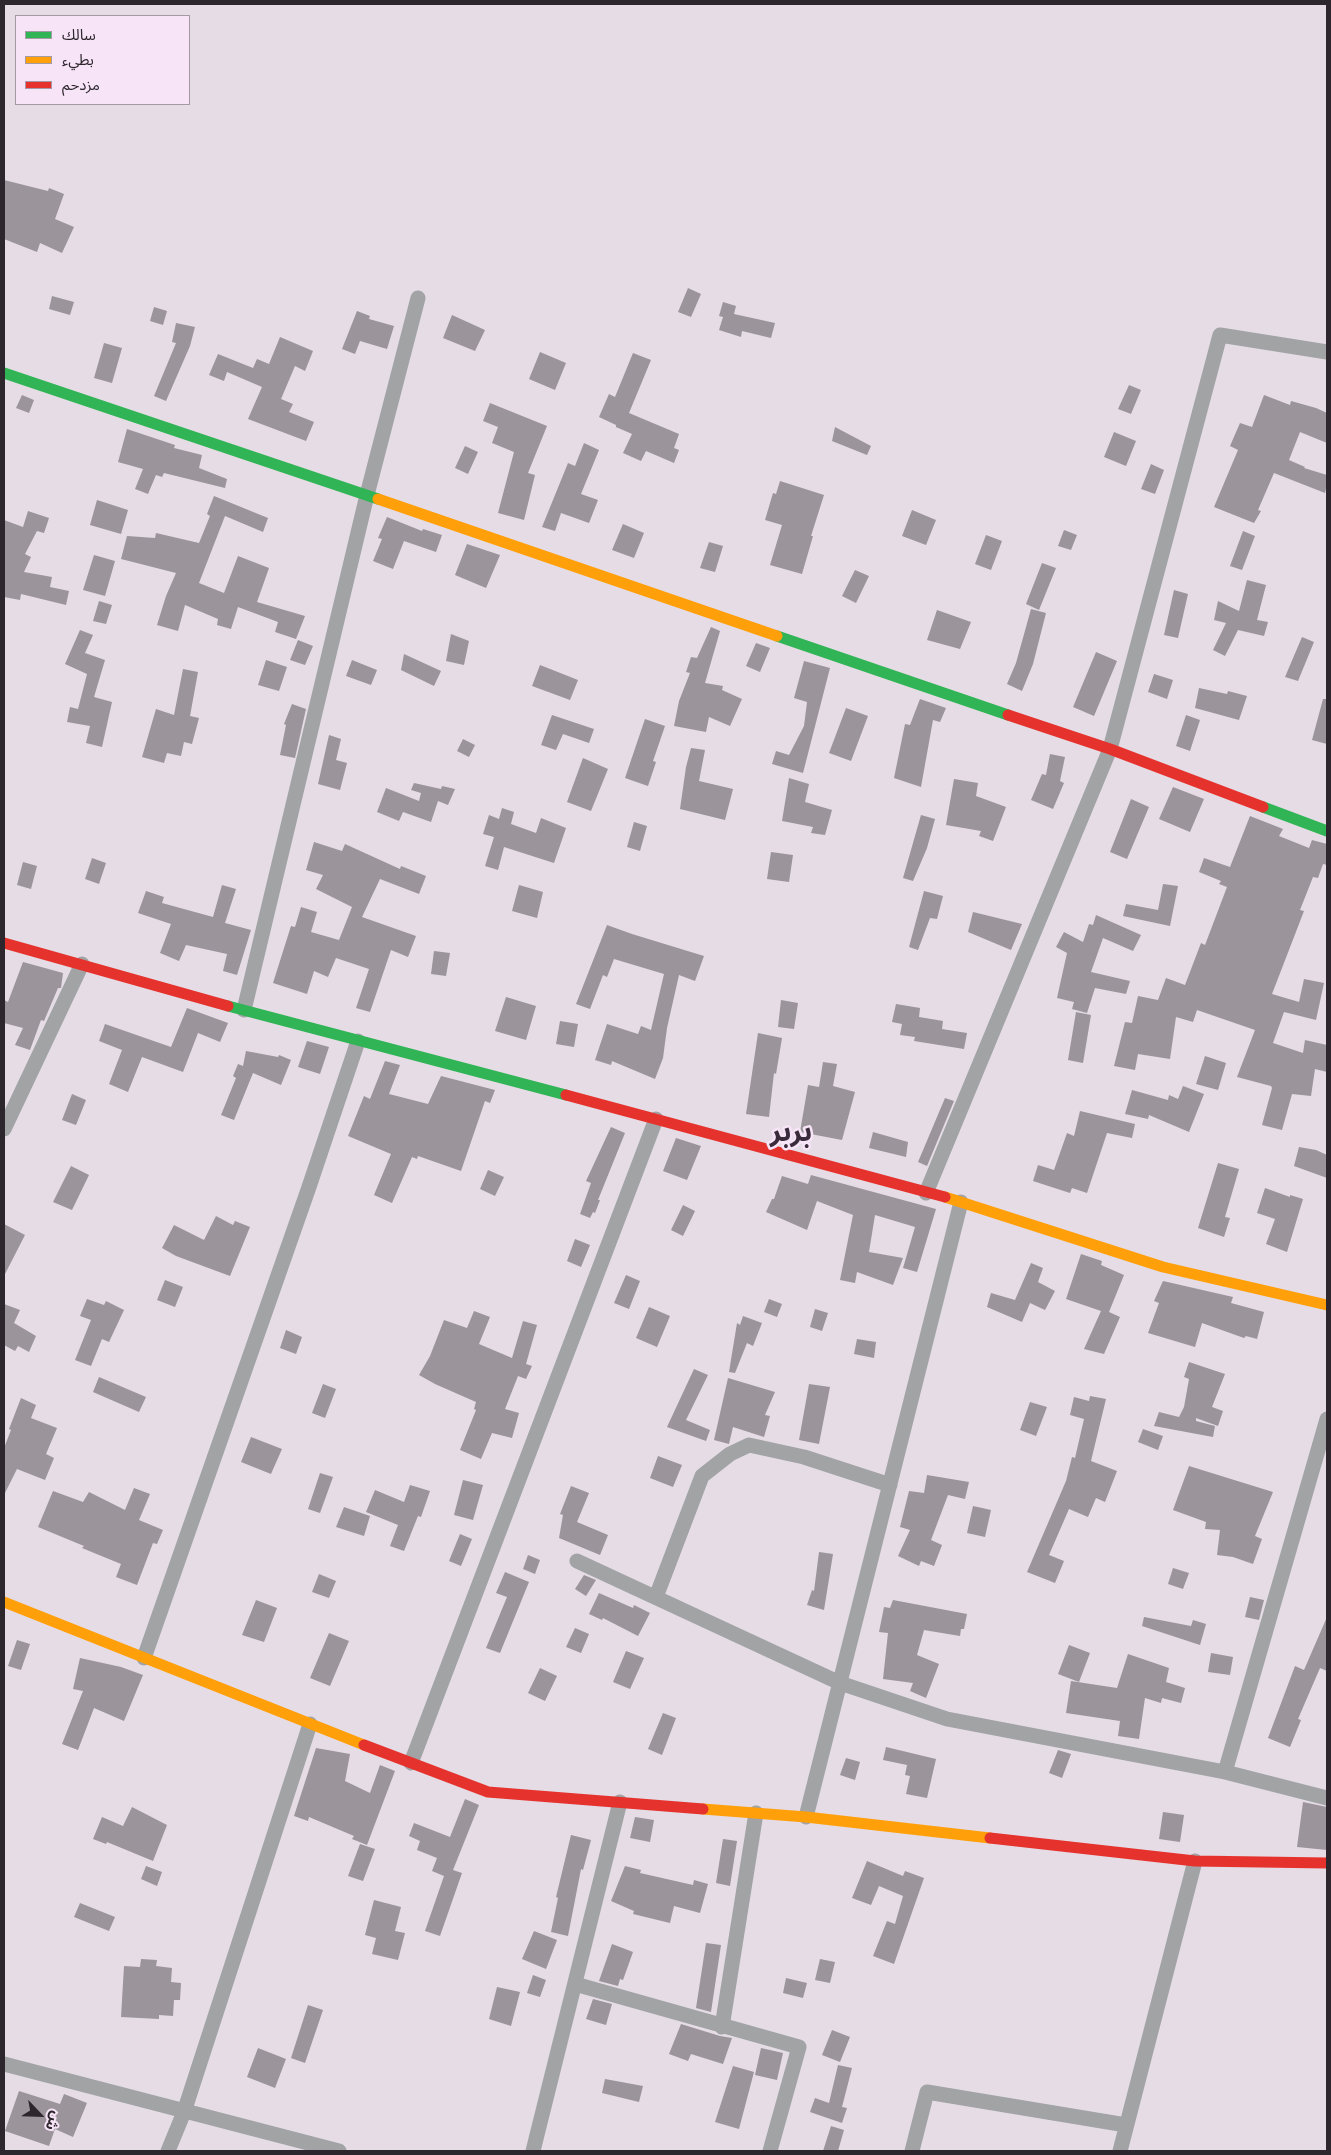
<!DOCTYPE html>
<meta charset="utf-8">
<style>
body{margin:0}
#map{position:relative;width:1331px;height:2155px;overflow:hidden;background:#e5dce5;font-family:Ubuntu,"Noto Sans Arabic",sans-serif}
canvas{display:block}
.frame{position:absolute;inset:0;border:5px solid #2d262d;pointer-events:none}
.legend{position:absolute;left:15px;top:15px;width:175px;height:90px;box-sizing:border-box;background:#f7e5f7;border:1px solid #a699a6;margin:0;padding:6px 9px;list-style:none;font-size:15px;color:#2d262d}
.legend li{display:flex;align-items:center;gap:10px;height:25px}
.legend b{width:25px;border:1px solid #a699a6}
.north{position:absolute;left:15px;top:2090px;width:50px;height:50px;-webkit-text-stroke:4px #f7e5f7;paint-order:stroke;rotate:114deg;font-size:14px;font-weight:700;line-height:20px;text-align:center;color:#2d262d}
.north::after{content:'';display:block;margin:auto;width:18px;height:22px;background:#2d262d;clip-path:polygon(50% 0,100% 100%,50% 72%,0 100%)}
</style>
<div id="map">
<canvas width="1331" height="2155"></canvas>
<div class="frame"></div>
<ul class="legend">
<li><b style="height:6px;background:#30b455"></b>سالك</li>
<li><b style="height:6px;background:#ff9f0a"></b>بطيء</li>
<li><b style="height:6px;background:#e5322d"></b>مزدحم</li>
</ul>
<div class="north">ش</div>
</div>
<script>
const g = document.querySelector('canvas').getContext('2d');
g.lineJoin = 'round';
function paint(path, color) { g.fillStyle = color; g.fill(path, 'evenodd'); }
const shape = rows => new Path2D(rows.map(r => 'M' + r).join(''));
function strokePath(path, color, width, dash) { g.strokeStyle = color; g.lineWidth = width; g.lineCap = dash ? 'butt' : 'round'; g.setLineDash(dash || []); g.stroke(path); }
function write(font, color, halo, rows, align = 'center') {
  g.font = font + ' Ubuntu,"Noto Sans Arabic",sans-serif'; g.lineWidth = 5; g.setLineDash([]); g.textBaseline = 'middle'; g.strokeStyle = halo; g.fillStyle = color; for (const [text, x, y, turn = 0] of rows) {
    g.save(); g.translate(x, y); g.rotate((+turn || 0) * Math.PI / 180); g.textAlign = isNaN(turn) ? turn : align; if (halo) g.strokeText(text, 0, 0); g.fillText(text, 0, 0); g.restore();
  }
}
const building = shape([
 [4,180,48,191,49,188,64,194,55,219,74,227,62,253,40,243,37,252,4,239],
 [688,288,701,294,691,317,678,312],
 [52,296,74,302,70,315,49,309],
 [723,302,736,306,734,314,775,323,771,338,742,331,741,337,719,330,723,317,719,316],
 [154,307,167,311,163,325,150,321],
 [357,311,370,316,369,319,394,326,387,349,360,341,355,354,342,349],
 [452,315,485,330,475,351,443,338],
 [176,323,195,327,190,346,166,401,154,396,176,343,172,342],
 [280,337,313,351,305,371,295,366,281,399,293,404,289,412,314,422,306,441,248,419,262,387,227,372,224,381,209,375,218,354,253,368,257,359,269,364],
 [104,343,122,348,112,383,94,378],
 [540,352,566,363,555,390,529,379],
 [633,353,651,360,629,413,679,434,674,448,679,450,674,463,646,451,641,461,623,453,632,434,616,427,616,425,599,417,609,394,615,397],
 [1129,385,1141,390,1131,414,1118,409],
 [22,395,34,400,29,413,16,408],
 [1264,395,1290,405,1291,401,1316,408,1327,413,1327,443,1300,432,1289,460,1305,467,1304,468,1327,475,1327,484,1325,493,1274,473,1258,510,1261,511,1254,523,1214,507,1238,450,1230,446,1240,423,1252,427],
 [490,403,547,426,528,473,535,475,524,520,498,513,514,452,492,443,498,427,483,421],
 [835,427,871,446,867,455,832,441],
 [127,429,175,445,174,448,202,455,199,468,227,479,225,488,164,473,162,477,156,475,148,494,135,489,143,469,118,462],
 [1114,432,1136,441,1126,466,1104,457],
 [584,443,599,450,581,494,598,500,589,523,561,513,555,531,542,527,568,463,575,466],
 [465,446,478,452,468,474,455,468],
 [1151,464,1164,470,1155,494,1141,489],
 [780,481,824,495,811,536,813,536,802,574,770,565,782,525,765,520,773,493,776,494],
 [214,496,268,518,263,532,225,516,199,583,224,593,238,556,269,568,257,602,305,616,296,639,275,632,278,622,238,607,231,629,217,625,218,619,185,605,178,631,157,625,166,596,176,573,121,559,127,536,155,538,156,533,199,543,210,516,207,514],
 [97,500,128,510,121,534,90,525],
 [912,510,936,520,926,545,902,536],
 [28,511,49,518,44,533,37,531,25,554,31,557,24,572,52,577,50,587,69,591,66,605,21,594,20,600,4,597,4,520,23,527],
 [387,517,422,531,423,529,442,535,436,552,404,541,393,569,373,561,382,539,378,538],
 [623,524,644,533,634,558,612,550],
 [1064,530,1077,535,1071,550,1058,546],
 [1243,531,1255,536,1242,570,1230,566],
 [986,535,1002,541,991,570,975,564],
 [709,542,723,546,715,572,700,568],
 [467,544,500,555,486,588,455,575],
 [94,555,115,561,105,596,83,590],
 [1042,563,1056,568,1039,610,1026,604],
 [855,570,869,576,856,603,842,596],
 [1247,580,1266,585,1257,620,1268,622,1264,636,1238,630,1225,656,1213,650,1226,623,1214,620,1218,601,1239,611],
 [1174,590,1188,594,1178,638,1164,635],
 [99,601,112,605,106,624,93,621],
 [1031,609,1046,613,1033,664,1022,691,1007,684,1016,663],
 [937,610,971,622,960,649,927,640],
 [711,627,720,631,705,683,723,686,722,690,742,699,730,726,709,717,706,732,674,726,679,701,690,673,686,672,691,657,697,658],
 [80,630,93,635,85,653,105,660,94,697,112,702,102,747,86,743,90,726,67,722,70,707,78,709,87,674,65,664],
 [451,634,469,641,464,665,446,661],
 [1302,637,1314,642,1298,681,1285,677],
 [298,640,313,646,305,665,290,660],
 [756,643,770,648,760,672,746,666],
 [1096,652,1117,661,1094,716,1073,707],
 [404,654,441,671,434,686,401,670],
 [266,660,287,667,279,691,258,685],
 [352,660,377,670,371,685,346,676],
 [804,661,830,668,803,773,772,764,776,751,789,755,804,726,807,702,794,698],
 [540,665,578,680,570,700,532,686],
 [183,669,198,672,190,716,199,718,192,744,184,742,181,756,167,753,164,763,142,757,156,709,174,715],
 [1154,674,1173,680,1167,699,1148,692],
 [1199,688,1227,694,1228,691,1247,696,1239,720,1195,708],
 [920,699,946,708,940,722,933,720,921,787,894,778,905,724,910,725],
 [1323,699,1327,699,1327,744,1312,740],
 [292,704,306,709,295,758,280,755,286,725,284,724],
 [846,708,868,716,851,761,829,753],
 [552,715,594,729,589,743,563,734,556,750,541,745],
 [1186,715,1200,720,1190,751,1176,746],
 [645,719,665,726,653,761,656,762,648,786,625,778],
 [329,735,341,739,336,760,347,763,340,790,318,784],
 [463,739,475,745,469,757,457,751],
 [691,748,705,750,699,781,733,789,725,820,680,809,686,767],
 [1050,754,1065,757,1060,781,1064,783,1053,809,1031,800,1042,774,1046,775],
 [583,758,608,769,591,811,567,802],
 [789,778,809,784,805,802,832,810,825,835,811,833,813,827,782,821],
 [954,779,978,783,976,796,1006,807,993,841,979,836,981,831,946,825],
 [414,783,441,789,442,786,455,789,448,805,438,801,431,822,403,812,399,821,377,812,386,788,419,801,421,793,411,790],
 [1173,787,1204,799,1190,832,1159,819],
 [1131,799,1149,807,1127,859,1110,852],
 [502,808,514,812,511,824,536,833,541,818,566,828,554,863,504,847,498,870,485,866,494,837,483,834,489,815,499,819],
 [921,815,935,819,927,848,913,881,903,878],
 [1250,816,1278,827,1283,829,1279,836,1309,848,1312,840,1327,844,1327,865,1323,864,1318,878,1313,877,1300,910,1304,911,1272,994,1299,1002,1304,979,1324,983,1316,1020,1284,1012,1273,1043,1303,1053,1305,1040,1327,1045,1327,1072,1315,1069,1311,1096,1292,1094,1282,1130,1262,1125,1272,1088,1271,1086,1237,1077,1255,1030,1197,1010,1193,1022,1176,1017,1170,1059,1138,1054,1135,1070,1114,1066,1125,1022,1132,1023,1138,996,1158,1000,1166,978,1185,985,1201,943,1205,945,1227,887,1219,884,1221,881,1199,872,1204,858,1230,867],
 [634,822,647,826,640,851,627,847],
 [314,842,342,851,345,844,400,869,401,866,426,876,419,894,380,879,362,917,416,936,408,957,391,950,370,1012,356,1008,369,969,336,958,328,977,314,971,307,994,273,983,291,926,295,927,301,907,317,912,311,932,339,940,352,907,316,889,323,875,306,870],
 [771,852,793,855,789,882,767,879],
 [92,858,106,863,99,884,85,879],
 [23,862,37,866,31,889,17,885],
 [1163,884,1178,886,1170,926,1123,916,1126,904,1158,910],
 [222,885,236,889,225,923,251,930,237,975,223,971,227,954,186,945,179,961,160,953,171,924,138,913,146,891,164,897,162,903,213,917],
 [519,885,543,892,537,918,512,911],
 [924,891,943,896,937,919,930,918,918,950,909,947],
 [973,912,1022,924,1011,950,968,932],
 [1096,915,1141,935,1133,951,1103,938,1091,972,1130,981,1126,994,1095,988,1087,1013,1072,1009,1074,1002,1057,998,1067,953,1056,947,1064,932,1083,942,1089,924,1093,925],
 [607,925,632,934,704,956,695,981,679,975,667,1028,663,1058,655,1079,612,1061,611,1065,595,1060,607,1024,638,1034,641,1026,651,1030,664,974,614,959,607,977,603,975,590,1009,576,1004],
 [434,951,450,953,446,976,431,974],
 [23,962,63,973,61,988,58,988,44,1021,41,1020,30,1050,15,1045,23,1028,4,1023,4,1000,8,1002],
 [506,997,536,1006,526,1040,495,1031],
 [781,1000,798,1003,794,1029,778,1027],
 [896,1004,920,1008,919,1017,943,1021,942,1029,967,1033,964,1049,914,1041,915,1037,900,1035,902,1024,892,1022],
 [187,1008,228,1023,220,1042,198,1033,183,1072,142,1057,128,1092,109,1084,122,1050,99,1041,105,1024,171,1047],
 [1076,1012,1091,1015,1083,1063,1068,1060],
 [560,1021,578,1024,574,1047,556,1044],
 [758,1033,782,1038,776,1074,774,1073,769,1117,746,1114],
 [307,1041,329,1047,320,1074,298,1067],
 [246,1051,278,1057,279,1055,291,1060,281,1085,253,1073,234,1120,221,1115,236,1078,233,1076,238,1064,243,1066],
 [1205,1056,1226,1063,1218,1090,1196,1084],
 [385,1061,400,1065,389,1094,428,1104,441,1076,495,1090,490,1103,485,1101,461,1171,418,1156,417,1159,412,1157,392,1203,374,1195,391,1154,348,1136,364,1096,370,1099],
 [823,1062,837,1064,833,1086,855,1092,842,1140,800,1132,808,1085,819,1087],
 [1183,1086,1204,1094,1189,1132,1149,1115,1148,1119,1125,1114,1132,1090,1168,1100,1169,1095,1178,1099],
 [72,1094,86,1100,76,1125,62,1120],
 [945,1098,954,1101,927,1166,918,1162],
 [1080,1111,1135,1124,1132,1138,1107,1133,1087,1193,1072,1188,1070,1193,1033,1181,1038,1165,1054,1170,1067,1133,1074,1136],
 [611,1127,625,1133,598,1200,600,1200,595,1213,593,1212,590,1218,580,1214,591,1183,586,1181],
 [873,1132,908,1142,906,1157,869,1148],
 [676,1138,701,1146,687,1180,663,1171],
 [1299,1147,1316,1150,1327,1155,1327,1178,1294,1166],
 [1218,1163,1239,1169,1225,1217,1230,1218,1224,1237,1198,1228],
 [71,1166,89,1175,72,1210,53,1202],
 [488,1170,504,1177,495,1196,480,1189],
 [811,1175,936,1209,917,1272,903,1268,915,1227,875,1215,869,1252,903,1258,893,1285,857,1272,855,1283,840,1280,853,1215,817,1201,807,1230,766,1212,772,1199,774,1199,782,1176,808,1184],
 [1265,1188,1290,1197,1290,1195,1303,1199,1287,1252,1266,1244,1275,1219,1257,1213],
 [683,1205,695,1211,683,1236,671,1230],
 [216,1216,233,1225,235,1221,250,1227,230,1276,176,1256,162,1248,174,1225,204,1240],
 [4,1224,25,1235,4,1276],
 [575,1239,590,1245,581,1267,567,1261],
 [1081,1254,1102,1261,1101,1265,1124,1275,1109,1312,1120,1317,1104,1354,1084,1349,1101,1311,1066,1299],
 [1031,1263,1043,1268,1038,1282,1055,1291,1045,1310,1030,1303,1022,1322,987,1307,991,1293,1015,1300],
 [626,1275,640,1281,629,1309,614,1303],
 [165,1280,183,1287,175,1307,157,1300],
 [1163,1281,1233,1297,1231,1303,1264,1312,1257,1339,1246,1336,1244,1338,1202,1323,1195,1347,1148,1333,1159,1303,1154,1301],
 [87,1299,104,1305,106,1301,124,1310,109,1342,102,1339,91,1366,75,1360,91,1320,80,1316],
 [769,1299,782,1304,777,1317,764,1312],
 [4,1304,20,1310,14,1323,36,1336,29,1352,18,1346,15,1351,4,1345],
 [649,1307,670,1316,657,1347,636,1338],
 [815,1309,828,1313,822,1331,810,1327],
 [474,1311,490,1317,479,1344,512,1358,523,1321,537,1325,526,1364,532,1366,526,1379,518,1376,505,1409,519,1413,512,1438,492,1433,481,1459,460,1450,476,1410,474,1409,476,1402,435,1384,419,1375,430,1356,444,1320,467,1328],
 [743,1316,762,1323,753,1346,747,1343,735,1373,729,1372,737,1323,740,1325],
 [286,1330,302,1337,296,1354,280,1348],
 [857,1339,876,1342,874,1358,854,1354],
 [1189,1362,1225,1374,1212,1407,1223,1411,1218,1426,1196,1418,1196,1421,1215,1426,1213,1437,1154,1426,1159,1412,1179,1417,1184,1407,1189,1379,1184,1377],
 [694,1369,708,1375,686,1420,710,1430,706,1441,667,1427],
 [99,1377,146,1397,139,1412,93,1392],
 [728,1378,775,1392,765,1415,770,1416,764,1437,733,1427,729,1444,714,1440],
 [323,1384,336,1389,325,1418,312,1413],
 [809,1384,830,1387,819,1444,799,1440],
 [1090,1396,1106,1399,1091,1461,1117,1471,1105,1502,1096,1498,1088,1517,1069,1509,1049,1555,1064,1561,1055,1583,1027,1572,1066,1481,1072,1457,1075,1458,1084,1419,1070,1415,1074,1397,1089,1401],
 [21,1398,36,1405,31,1418,57,1428,46,1454,54,1458,45,1480,17,1469,4,1495,4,1448,11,1430,9,1429],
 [1030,1402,1047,1407,1036,1436,1020,1430],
 [1143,1429,1163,1436,1158,1450,1138,1442],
 [251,1437,282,1449,271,1474,241,1462],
 [658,1456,682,1465,673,1487,650,1478],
 [1189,1466,1273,1492,1255,1536,1262,1539,1253,1564,1233,1557,1217,1555,1220,1530,1205,1529,1206,1522,1173,1510],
 [320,1473,333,1477,320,1513,308,1509],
 [927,1475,969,1482,965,1499,948,1495,931,1540,942,1545,934,1566,921,1561,919,1566,898,1556,910,1530,900,1527,909,1491,924,1493],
 [463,1480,483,1485,473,1520,454,1515],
 [410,1485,430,1491,421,1517,418,1516,404,1551,390,1546,398,1525,366,1512,375,1490,404,1502],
 [571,1486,589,1493,577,1522,608,1535,600,1555,559,1538,563,1515,560,1514],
 [134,1488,150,1494,139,1520,163,1530,157,1544,153,1543,137,1585,116,1577,121,1564,82,1548,84,1546,38,1527,53,1491,83,1502,89,1492,125,1510],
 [973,1506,991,1510,985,1537,967,1533],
 [344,1507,370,1516,364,1536,336,1527],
 [460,1534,472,1539,461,1566,449,1561],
 [819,1552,833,1554,824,1610,807,1605,812,1590,814,1591],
 [528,1555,540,1560,535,1574,523,1569],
 [1173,1568,1189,1573,1183,1589,1168,1584],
 [505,1572,529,1582,500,1653,486,1648,507,1597,496,1593],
 [319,1574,336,1581,329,1598,312,1592],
 [584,1575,596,1580,586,1596,575,1589],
 [599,1593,633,1608,634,1605,650,1613,638,1636,603,1618,602,1620,589,1614],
 [1250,1597,1264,1600,1259,1620,1245,1617],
 [256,1600,277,1608,264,1642,242,1635],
 [893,1600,967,1614,964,1629,961,1629,960,1636,924,1630,917,1655,939,1664,926,1698,910,1691,913,1683,883,1679,888,1633,879,1632,884,1607,890,1608],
 [1144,1617,1191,1626,1193,1620,1206,1624,1200,1645,1142,1626],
 [1327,1617,1327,1671,1320,1668,1298,1719,1301,1720,1290,1747,1268,1738,1295,1666,1304,1670],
 [575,1628,589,1634,581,1653,566,1647],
 [329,1633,349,1641,330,1686,310,1678],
 [17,1640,30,1644,21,1670,8,1666],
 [1069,1645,1090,1653,1079,1682,1058,1674],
 [626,1651,644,1658,630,1689,613,1682],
 [1211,1653,1233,1657,1230,1675,1208,1672],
 [1128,1654,1169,1668,1166,1682,1185,1688,1181,1703,1162,1698,1161,1703,1145,1698,1139,1739,1118,1736,1120,1721,1066,1713,1071,1681,1117,1688],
 [80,1658,121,1667,143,1675,124,1721,94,1708,78,1750,62,1744,83,1691,73,1689],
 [540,1668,557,1676,545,1701,528,1693],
 [663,1713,676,1718,662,1755,648,1749],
 [886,1747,936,1759,927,1798,906,1794,910,1776,905,1775,907,1765,883,1760],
 [316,1748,350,1754,345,1781,370,1793,380,1765,395,1771,367,1845,352,1839,354,1836,309,1817,308,1821,294,1816],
 [1058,1750,1071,1754,1062,1778,1049,1773],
 [846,1758,860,1762,855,1780,840,1775],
 [465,1799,479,1805,453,1870,462,1873,440,1936,425,1931,444,1876,432,1871,437,1858,417,1850,420,1841,409,1836,414,1823,450,1837],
 [1303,1802,1327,1807,1327,1850,1297,1847],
 [132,1807,167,1825,153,1861,107,1842,106,1844,93,1839,102,1817,123,1826],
 [1163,1812,1184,1815,1180,1842,1159,1839],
 [635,1817,654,1820,650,1842,630,1838],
 [571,1835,591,1840,583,1870,581,1869,568,1936,551,1932,558,1898,556,1897],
 [723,1839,737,1841,730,1886,716,1883],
 [360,1844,375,1849,363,1881,348,1876],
 [867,1861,903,1876,905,1871,924,1878,894,1964,873,1956,887,1921,895,1924,903,1896,879,1886,871,1905,852,1898],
 [146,1866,162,1872,157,1886,141,1879],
 [625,1866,641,1870,640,1873,693,1885,694,1880,708,1884,700,1913,674,1906,670,1923,633,1914,634,1911,611,1901],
 [374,1900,401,1907,395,1931,405,1933,398,1960,372,1954,376,1938,365,1935],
 [80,1903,115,1917,109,1931,74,1917],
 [534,1931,557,1940,546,1969,522,1959],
 [706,1943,721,1945,711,2012,696,2008],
 [612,1944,633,1952,623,1980,620,1979,618,1986,599,1981],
 [141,1959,157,1960,156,1966,172,1968,171,1982,181,1983,180,2000,174,2000,173,2016,159,2015,159,2019,121,2017,124,1966,140,1967],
 [820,1959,835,1962,830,1983,815,1980],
 [533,1975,546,1980,540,1997,527,1993],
 [786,1978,807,1983,803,1998,783,1993],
 [497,1987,520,1992,511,2026,489,2019],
 [593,1999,612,2004,606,2025,586,2019],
 [308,2005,323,2010,305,2063,291,2058],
 [681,2024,720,2036,732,2038,723,2064,691,2054,688,2061,669,2054],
 [832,2030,850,2037,840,2062,822,2055],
 [258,2048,286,2059,275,2088,247,2077],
 [761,2048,783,2053,777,2080,755,2075],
 [838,2065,852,2068,842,2107,847,2108,842,2123,810,2112,815,2098,829,2103],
 [733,2066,754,2072,739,2129,715,2122],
 [605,2079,643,2086,639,2102,602,2093],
 [19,2091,60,2104,64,2094,87,2103,73,2137,55,2129,49,2146,5,2131],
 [831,2126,844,2130,838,2151,823,2151]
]);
const street = shape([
 [244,1010,367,495,418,298],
 [4,1129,82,964],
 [926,1193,1110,749,1220,335,1327,352],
 [577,1561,840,1683,947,1719,1225,1772,1327,1798],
 [656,1597,702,1476,730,1454,749,1445,804,1457,890,1485],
 [144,1658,309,1187,358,1041],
 [411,1763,656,1119],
 [1225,1772,1327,1419],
 [806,1817,961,1202],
 [575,1984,799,2047,770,2151],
 [722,2027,756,1813],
 [4,2064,339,2151],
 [168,2151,184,2112,310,1724],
 [533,2151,620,1802],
 [912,2151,927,2092,1126,2125],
 [1120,2151,1195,1861]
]);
const fast = shape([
 [4,373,378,499],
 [777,636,1008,715],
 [1263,807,1327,831],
 [228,1006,566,1095]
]);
const slow = shape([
 [378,499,777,636],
 [945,1197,1163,1267,1327,1305],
 [4,1602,364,1745],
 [703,1809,806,1817,990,1838]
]);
const jam = shape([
 [1008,715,1110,749,1263,807],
 [4,943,228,1006],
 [566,1095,945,1197],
 [364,1745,488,1792,703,1809],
 [990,1838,1195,1861,1327,1863]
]);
const townNames = [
 ["بربر",791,1132]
];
paint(building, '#9b949b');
strokePath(street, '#a1a3a5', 15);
strokePath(fast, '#30b455', 11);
strokePath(slow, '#ff9f0a', 11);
strokePath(jam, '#e5322d', 11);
write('bold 28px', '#392b39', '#f7e5f7', townNames);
</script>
